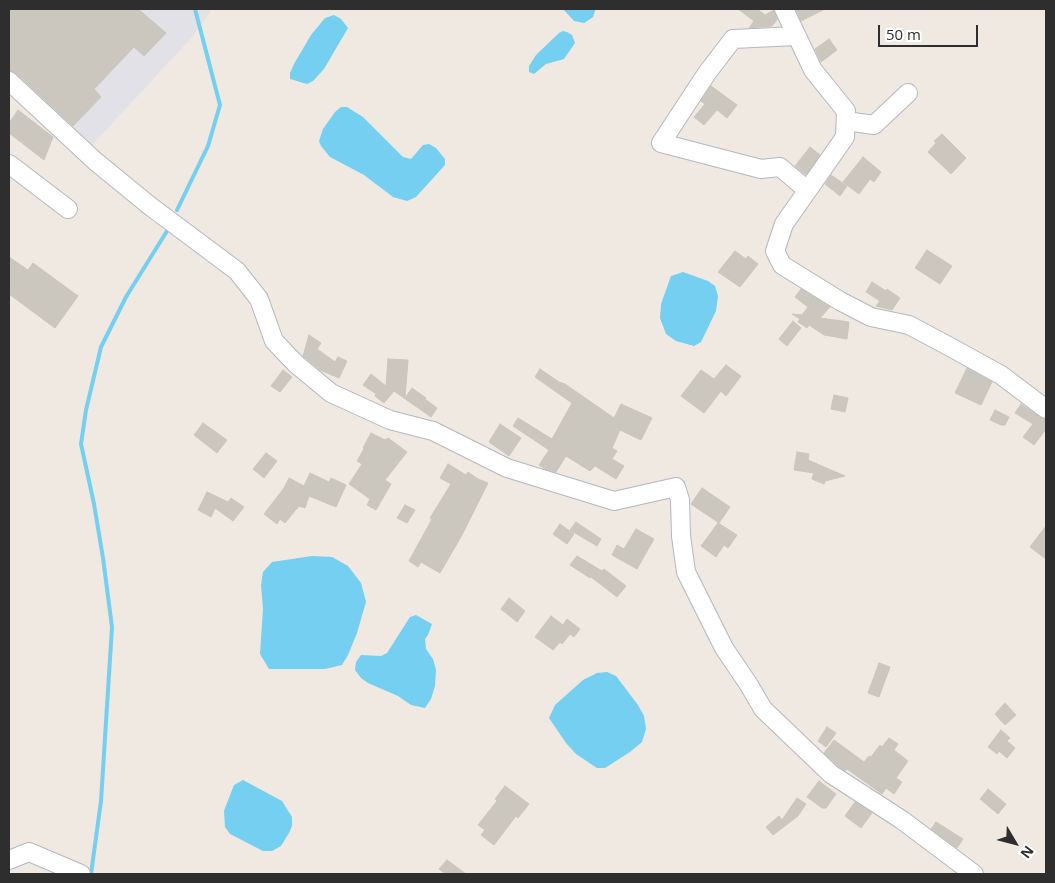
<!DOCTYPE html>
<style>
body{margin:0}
#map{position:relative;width:1055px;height:883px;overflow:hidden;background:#efe9e1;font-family:"Open Sans",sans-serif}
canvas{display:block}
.frame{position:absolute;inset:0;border:10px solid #2e2e2e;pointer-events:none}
.north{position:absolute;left:990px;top:818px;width:50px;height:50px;-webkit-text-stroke:4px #fff;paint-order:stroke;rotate:127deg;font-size:14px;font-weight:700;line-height:20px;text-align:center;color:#2e2e2e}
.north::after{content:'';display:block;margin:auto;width:18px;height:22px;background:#2e2e2e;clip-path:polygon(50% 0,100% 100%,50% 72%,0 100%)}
.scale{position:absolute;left:878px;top:25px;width:100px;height:22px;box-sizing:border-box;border:2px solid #2e2e2e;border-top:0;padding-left:6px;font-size:15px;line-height:18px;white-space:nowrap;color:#2e2e2e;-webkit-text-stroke:4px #fff;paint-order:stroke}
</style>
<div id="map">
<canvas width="1055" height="883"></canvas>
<div class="frame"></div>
<div class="north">N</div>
<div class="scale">50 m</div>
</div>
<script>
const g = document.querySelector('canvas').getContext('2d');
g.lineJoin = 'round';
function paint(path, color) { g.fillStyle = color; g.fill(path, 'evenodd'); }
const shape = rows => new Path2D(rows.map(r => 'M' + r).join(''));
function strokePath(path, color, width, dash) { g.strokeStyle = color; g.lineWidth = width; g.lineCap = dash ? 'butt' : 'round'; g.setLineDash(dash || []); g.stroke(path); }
const industrial = shape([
 [9,9,212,9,194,35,81,157,9,92]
]);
const water = shape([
 [563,9,595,9,595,11,593,17,584,23,574,21],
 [334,15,341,19,348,28,324,69,313,81,307,84,290,79,290,73,294,64,311,35,325,18],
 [563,31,567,32,572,35,575,43,564,59,546,64,534,74,529,72,529,66,536,55,559,33],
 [341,107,347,107,363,117,403,157,411,159,423,145,429,144,436,148,445,159,445,165,416,197,407,201,393,197,364,175,330,157,321,146,319,141,323,129,335,112],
 [683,272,708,281,715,286,718,296,716,311,701,342,694,346,676,341,666,334,660,318,661,304,671,276],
 [312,556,332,557,348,566,361,583,366,602,357,633,348,655,342,665,325,669,269,669,260,654,263,609,261,585,263,572,272,562],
 [416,615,432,624,428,635,425,639,426,649,433,659,436,670,435,686,431,699,425,708,411,705,398,696,368,683,361,678,355,670,356,662,361,655,381,656,387,653,410,617],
 [607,672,616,676,638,705,644,716,646,729,642,742,630,752,605,768,597,768,576,754,566,743,549,718,555,705,583,680,597,673],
 [243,780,282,801,292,817,292,826,289,833,281,846,272,851,263,851,230,834,225,827,224,811,227,803,234,785]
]);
const stream = shape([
 [177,210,208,146,220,105,195,9],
 [91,874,101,801,112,627,103,558,94,504,81,444,86,410,101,347,126,297,167,231]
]);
const building = shape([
 [9,9,138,9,166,33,144,56,134,47,94,89,101,97,73,126,16,73,9,71,9,9],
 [738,9,757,9,765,15,774,10,777,20,772,26,749,28,754,21,738,9],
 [796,9,825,9,801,21,796,9],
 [829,39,837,50,821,62,815,49,829,39],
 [711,86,737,105,727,118,717,110,704,125,694,117,705,104,701,101,711,86],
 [18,110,53,137,44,160,9,133,9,123,18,110],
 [942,134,966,158,951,174,928,152,936,143,934,141,942,134],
 [810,147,820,155,806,175,795,166,810,147],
 [863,157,881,172,874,182,870,179,859,194,843,182,863,157],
 [831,175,847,186,840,196,825,184,831,175],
 [927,250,952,266,940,284,915,268,927,250],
 [735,251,746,259,748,256,758,264,740,287,718,272,735,251],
 [9,257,28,270,33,263,78,296,55,328,9,294,9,257],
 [872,282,886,291,887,289,900,298,892,310,876,306,880,301,866,292,872,282],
 [801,289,830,307,820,318,849,322,847,339,824,335,809,325,807,328,798,322,800,319,792,314,802,315,808,307,795,297,801,289],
 [793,321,801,328,787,346,779,339,793,321],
 [309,335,321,343,317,349,335,362,338,357,347,361,339,378,320,370,303,356,309,335],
 [388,359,408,360,405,398,412,388,426,398,425,399,437,408,431,417,394,391,384,403,375,396,376,394,363,385,371,374,386,386,388,359],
 [726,365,741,376,726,396,721,391,704,413,681,396,701,370,714,379,726,365],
 [967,368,992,382,981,405,955,393,967,368],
 [540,369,559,382,565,384,614,418,621,404,652,418,641,440,620,430,612,448,617,451,612,459,624,466,616,479,595,466,590,471,566,456,556,472,545,469,539,465,549,450,513,426,518,418,552,439,572,403,535,377,540,369],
 [283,370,292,377,280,392,271,386,283,370],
 [834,395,848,398,845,412,831,409,834,395],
 [1021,404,1040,417,1046,419,1046,429,1034,445,1023,437,1033,424,1015,413,1021,404],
 [995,410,1009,417,1005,425,1001,425,990,420,995,410],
 [203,423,227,440,217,453,194,435,203,423],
 [500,424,521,438,509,456,489,442,500,424],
 [371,433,385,440,388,438,407,452,385,480,391,484,376,510,367,505,370,499,349,484,362,464,357,461,364,449,363,448,371,433],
 [797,452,809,454,808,460,845,476,825,481,824,484,812,479,814,473,794,470,797,452],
 [266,453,277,461,264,478,253,469,266,453],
 [448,464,466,475,468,472,478,479,488,483,462,535,440,573,421,562,418,567,409,561,432,519,430,518,451,484,440,478,448,464],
 [310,473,329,482,331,478,346,485,336,507,309,496,305,508,299,506,285,523,280,519,277,524,264,514,284,488,289,478,304,486,310,473],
 [702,488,730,507,719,523,691,504,702,488],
 [207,492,228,502,231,498,244,507,233,521,215,508,211,517,198,510,207,492],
 [405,505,415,510,407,523,397,518,405,505],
 [576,522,601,539,597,546,570,530,576,522],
 [718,523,737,535,728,548,724,545,716,557,701,546,718,523],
 [560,524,574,534,567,544,553,534,560,524],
 [1046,526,1046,559,1030,547,1046,526],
 [636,529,654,539,637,569,612,555,617,545,624,549,636,529],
 [577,556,602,571,604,569,626,586,617,597,591,577,590,578,570,565,577,556],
 [509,598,525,611,517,622,501,609,509,598],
 [551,616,563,625,567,619,580,629,574,637,570,634,562,644,560,642,553,650,535,637,551,616],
 [879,663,890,667,879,697,868,693,879,663],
 [1005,703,1016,715,1005,725,995,714,1005,703],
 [827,727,836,733,826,747,818,741,827,727],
 [1001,730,1010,738,1007,741,1015,748,1007,758,999,751,997,754,988,747,1001,730],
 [889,738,898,744,894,750,908,761,896,778,902,782,894,794,886,788,882,794,847,769,845,771,838,766,824,753,834,740,864,762,869,756,871,757,880,745,882,747,889,738],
 [819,781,836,794,826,808,822,808,807,797,819,781],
 [505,786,529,804,518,818,516,816,494,845,481,835,485,830,478,825,497,801,495,799,505,786],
 [988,789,1006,804,998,814,980,799,988,789],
 [797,798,806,804,798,816,773,835,766,827,779,816,782,820,797,798],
 [855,802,872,813,861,828,845,816,855,802],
 [936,822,963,839,957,848,931,829,936,822],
 [447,860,466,874,446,874,439,869,447,860]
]);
const minor = shape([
 [784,9,813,70,846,111,845,137,784,224,775,251,782,265,840,301,871,317,909,325,952,348,1001,375,1046,409],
 [796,36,733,39,707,73,661,143,761,169,780,167,807,190],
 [9,81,95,161,150,206,237,271,259,299,274,341,296,364,331,393,390,420,433,431,507,468,614,501,676,487,680,500,681,536,686,572,724,648,749,685,763,709,831,774,902,820,974,874],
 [846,121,874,125,908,93],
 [9,164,68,209],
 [9,860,29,852,81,874]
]);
paint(industrial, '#e3e1e8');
paint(water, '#75cff0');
strokePath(stream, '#75cff0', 4);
paint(building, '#cbc7bf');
strokePath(building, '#cbc5ba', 1);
strokePath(minor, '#b4b7c1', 20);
strokePath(minor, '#fff', 18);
</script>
